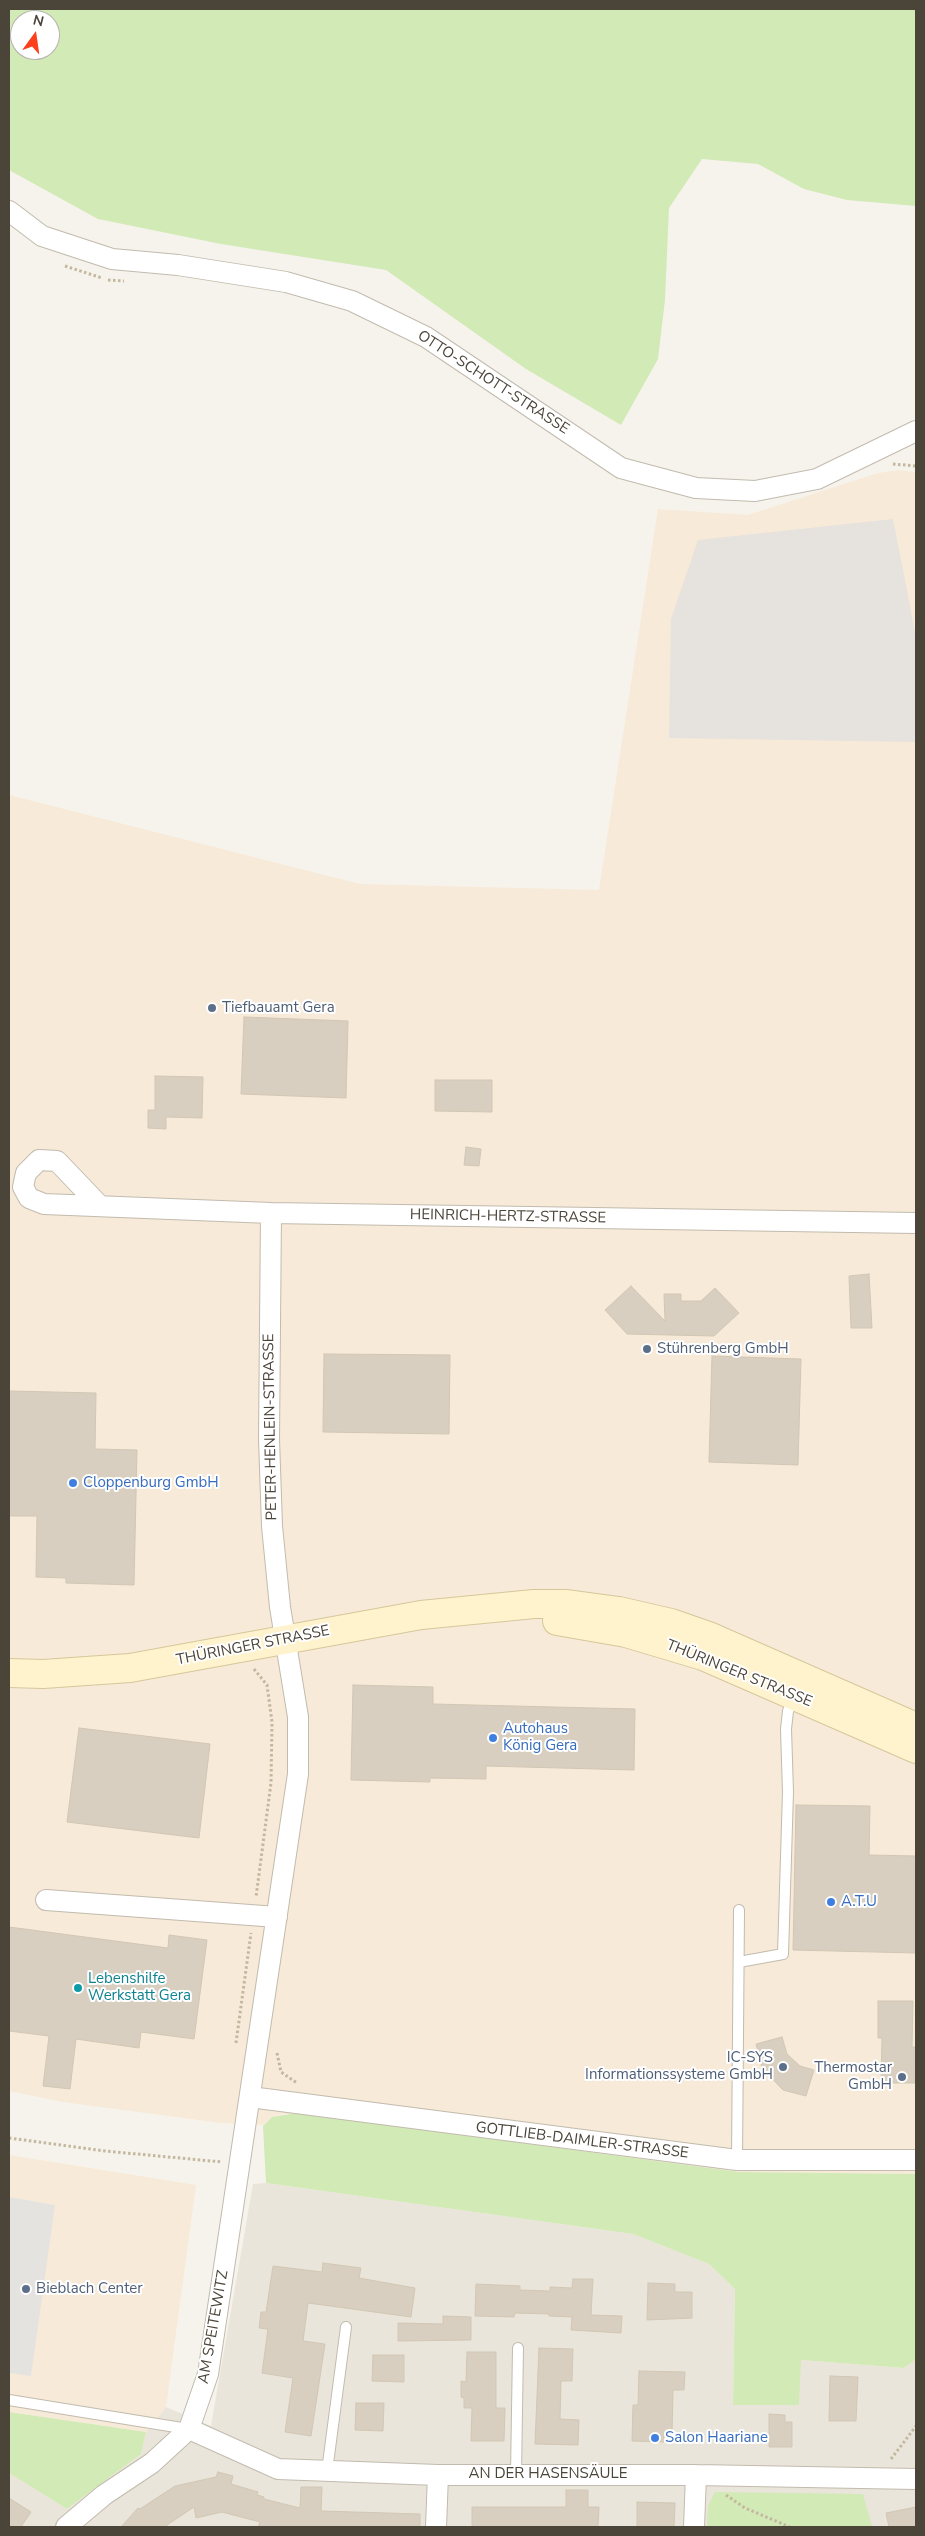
<!DOCTYPE html>
<meta charset="utf-8">
<style>
body{margin:0}
#map{position:relative;width:925px;height:2536px;overflow:hidden;background:#f6f3ec;font-family:"Nunito Sans",sans-serif}
canvas{display:block}
.frame{position:absolute;inset:0;border:10px solid #4b4439;pointer-events:none}
.north{position:absolute;left:10px;top:10px;width:50px;height:50px;box-sizing:border-box;background:#fff;border:1px solid #b7b4b0;border-radius:50%;rotate:14deg;font-size:14px;font-weight:700;line-height:20px;text-align:center;color:#4b4439}
.north::after{content:'';display:block;margin:auto;width:18px;height:22px;background:#fc3f1d;clip-path:polygon(50% 0,100% 100%,50% 72%,0 100%)}
</style>
<div id="map">
<canvas width="925" height="2536"></canvas>
<div class="frame"></div>
<div class="north">N</div>
</div>
<script>
const g = document.querySelector('canvas').getContext('2d');
g.lineJoin = 'round';
function paint(path, color) { g.fillStyle = color; g.fill(path, 'evenodd'); }
const shape = rows => new Path2D(rows.map(r => 'M' + r).join(''));
function strokePath(path, color, width, dash) { g.strokeStyle = color; g.lineWidth = width; g.lineCap = dash ? 'butt' : 'round'; g.setLineDash(dash || []); g.stroke(path); }
function write(font, color, halo, rows, align = 'center') {
  g.font = font + ' "Nunito Sans",sans-serif'; g.lineWidth = 4; g.setLineDash([]); g.textBaseline = 'middle'; g.strokeStyle = halo; g.fillStyle = color; for (const [text, x, y, turn = 0] of rows) {
    g.save(); g.translate(x, y); g.rotate((+turn || 0) * Math.PI / 180); g.textAlign = isNaN(turn) ? turn : align; if (halo) g.strokeText(text, 0, 0); g.fillText(text, 0, 0); g.restore();
  }
}
const residential = shape([
 [266,2183,633,2234,709,2264,735,2289,733,2405,801,2360,904,2368,916,2359,916,2527,9,2527,9,2473,67,2509,141,2454,146,2432,166,2407,211,2426,253,2184]
]);
const commercial = shape([
 [899,470,916,472,916,2174,739,2172,318,2116,283,2114,272,2117,263,2125,221,2123,63,2102,9,2091,9,795,360,884,599,890,658,509,748,515,878,473],
 [9,2155,196,2185,166,2407,146,2432,9,2412]
]);
const industrial = shape([
 [893,519,916,637,916,742,669,738,671,619,698,540]
]);
const green = shape([
 [9,9,916,9,916,206,847,200,804,189,758,164,702,159,669,208,665,300,658,359,621,425,526,369,386,270,221,244,98,219,9,170],
 [20,20,50,20,50,50,20,50],
 [297,2113,739,2172,916,2174,916,2359,904,2368,801,2360,799,2405,733,2405,735,2289,709,2264,633,2234,266,2183,263,2126,272,2117],
 [9,2412,146,2432,141,2454,67,2509,9,2473],
 [715,2492,863,2494,872,2527,707,2527,708,2506]
]);
const parking = shape([
 [9,2197,55,2205,31,2376,9,2373]
]);
const building = shape([
 [244,1017,348,1021,346,1098,241,1094,244,1017],
 [155,1076,203,1077,202,1118,166,1117,166,1129,148,1128,148,1110,155,1110,155,1076],
 [435,1080,492,1080,492,1112,435,1111,435,1080],
 [466,1147,481,1149,479,1166,464,1165,466,1147],
 [869,1274,872,1328,851,1328,849,1276,869,1274],
 [631,1286,665,1321,664,1294,681,1294,681,1301,701,1301,715,1288,739,1313,714,1336,627,1334,605,1310,631,1286],
 [324,1354,450,1355,449,1434,323,1432,324,1354],
 [712,1356,801,1359,798,1465,709,1462,712,1356],
 [9,1391,96,1393,95,1449,137,1450,134,1585,66,1583,66,1578,36,1577,37,1516,9,1516,9,1391],
 [353,1685,433,1687,433,1704,635,1709,634,1770,486,1766,486,1779,430,1778,430,1782,351,1780,353,1685],
 [79,1728,210,1744,199,1838,67,1822,79,1728],
 [796,1805,870,1806,869,1855,916,1856,916,1953,793,1950,796,1805],
 [9,1927,168,1948,169,1935,207,1940,194,2039,141,2032,139,2048,76,2039,70,2089,43,2086,49,2036,9,2031,9,1927],
 [878,2001,913,2001,912,2047,916,2047,916,2083,881,2083,882,2038,878,2038,878,2001],
 [782,2037,787,2054,800,2066,814,2070,806,2096,783,2090,762,2068,756,2044,782,2037],
 [323,2263,361,2268,359,2278,415,2288,411,2317,308,2303,303,2341,325,2344,311,2436,285,2432,293,2378,262,2373,268,2329,259,2328,261,2312,266,2312,273,2266,322,2272,323,2263],
 [573,2279,593,2279,591,2315,622,2316,621,2333,571,2330,572,2317,549,2316,549,2314,515,2313,514,2317,475,2316,476,2284,520,2286,520,2290,550,2291,550,2287,572,2288,573,2279],
 [648,2283,675,2284,675,2292,692,2292,692,2318,647,2320,648,2283],
 [443,2316,471,2317,471,2340,398,2341,398,2323,443,2324,443,2316],
 [539,2348,573,2349,572,2381,561,2381,560,2419,579,2420,578,2445,535,2444,539,2348],
 [467,2352,496,2352,496,2408,505,2408,504,2441,471,2441,472,2408,464,2408,464,2398,461,2397,461,2381,466,2382,467,2352],
 [373,2355,404,2355,404,2382,372,2381,373,2355],
 [639,2371,685,2372,684,2390,673,2390,672,2434,664,2434,664,2442,632,2441,633,2405,638,2405,639,2371],
 [830,2376,858,2377,856,2421,829,2421,830,2376],
 [356,2403,384,2403,383,2431,355,2430,356,2403],
 [769,2414,785,2415,785,2422,792,2422,792,2447,769,2447,769,2414],
 [218,2472,233,2476,231,2484,258,2492,257,2495,264,2497,264,2499,300,2508,301,2487,322,2487,321,2511,420,2514,420,2527,258,2527,260,2522,222,2512,196,2518,194,2507,164,2527,121,2527,138,2508,140,2509,175,2486,216,2477,218,2472],
 [566,2490,588,2490,588,2507,599,2507,598,2527,472,2527,472,2507,566,2507,566,2490],
 [9,2498,31,2512,21,2527,9,2527,9,2498],
 [637,2502,675,2503,674,2527,637,2527,637,2502],
 [916,2507,916,2527,889,2527,886,2513,916,2507]
]);
const path = shape([
 [65,266,102,278],
 [108,280,124,281],
 [893,464,916,466],
 [254,1669,267,1685,272,1722,271,1783,256,1897],
 [236,2043,251,1933],
 [277,2053,281,2072,297,2083],
 [9,2138,105,2151,222,2162],
 [891,2459,916,2426],
 [726,2495,745,2508,790,2527]
]);
const lane = shape([
 [739,1962,783,1954,788,1792,786,1729,788,1711,794,1697],
 [737,2160,739,1910],
 [9,2400,188,2429],
 [327,2471,346,2327],
 [516,2474,518,2348]
]);
const street = shape([
 [9,211,42,236,112,259,178,265,286,282,352,301,426,337,621,468,696,488,755,491,817,479,916,431],
 [100,1206,57,1161,39,1160,26,1173,23,1187,29,1198,44,1204,271,1213,916,1223],
 [46,1900,277,1917],
 [250,2097,737,2160,916,2160],
 [189,2429,278,2469,438,2475,696,2475,916,2479],
 [66,2527,104,2495,152,2463,189,2429,208,2374,298,1774,298,1717,280,1607,272,1526,269,1439,271,1213],
 [436,2527,438,2475],
 [694,2527,696,2475]
]);
const secondary = shape([
 [557,1621,626,1633,703,1656,916,1749],
 [9,1673,43,1674,130,1668,421,1615,534,1604,567,1604,619,1611,671,1623,711,1637,916,1727]
]);
const markers = [
 [212,1008,5,"#5c6f8a"],
 [647,1349,5,"#5c6f8a"],
 [73,1483,5,"#3f7fe0"],
 [493,1738,5,"#3f7fe0"],
 [831,1902,5,"#3f7fe0"],
 [78,1988,5,"#0f9aa8"],
 [783,2067,5,"#5c6f8a"],
 [902,2077,5,"#5c6f8a"],
 [26,2289,5,"#5c6f8a"],
 [655,2438,5,"#3f7fe0"]
];
const streetNames = [
 ["OTTO-SCHOTT-STRASSE",493,383,33],
 ["HEINRICH-HERTZ-STRASSE",508,1217,1],
 ["PETER-HENLEIN-STRASSE",271,1427,-91],
 ["THÜRINGER STRASSE",253,1646,-11],
 ["THÜRINGER STRASSE",739,1674,22],
 ["GOTTLIEB-DAIMLER-STRASSE",582,2141,7],
 ["AM SPEITEWITZ",214,2327,-80],
 ["AN DER HASENSÄULE",548,2474]
];
const serviceNames = [
 ["Tiefbauamt Gera",222,1008],
 ["Stührenberg GmbH",657,1349],
 ["IC-SYS",773,2058,"right"],
 ["Informationssysteme GmbH",773,2075,"right"],
 ["Thermostar",892,2068,"right"],
 ["GmbH",892,2085,"right"],
 ["Bieblach Center",36,2289]
];
const shopNames = [
 ["Cloppenburg GmbH",83,1483],
 ["Autohaus",503,1729],
 ["König Gera",503,1746],
 ["A.T.U",841,1902],
 ["Salon Haariane",665,2438]
];
const cultureNames = [
 ["Lebenshilfe",88,1979],
 ["Werkstatt Gera",88,1996]
];
paint(residential, '#eae5da');
paint(commercial, '#f7ead8');
paint(industrial, '#e6e2dd');
paint(green, '#d2eab5');
paint(parking, '#e5e3e0');
paint(building, '#d8cfc1');
strokePath(building, '#d3c7b4', 1);
strokePath(lane, '#c2bbae', 12);
strokePath(street, '#c2bbae', 22);
strokePath(secondary, '#d6c79b', 30);
strokePath(path, '#c4b79f', 3, [2.5, 2.5]);
strokePath(lane, '#fff', 10);
strokePath(street, '#fff', 20);
strokePath(secondary, '#fff3cd', 28);
for (const [x, y, r, color] of markers) { const dot = new Path2D(); dot.arc(x, y, r, 0, 2 * Math.PI); g.fillStyle = color; g.fill(dot); strokePath(dot, '#fff', 2); }
write('15px', '#4b4439', '#fff', streetNames);
write('15px', '#4e5e75', '#fff', serviceNames, 'left');
write('15px', '#366cbe', '#fff', shopNames, 'left');
write('15px', '#0d838f', '#fff', cultureNames, 'left');
</script>
